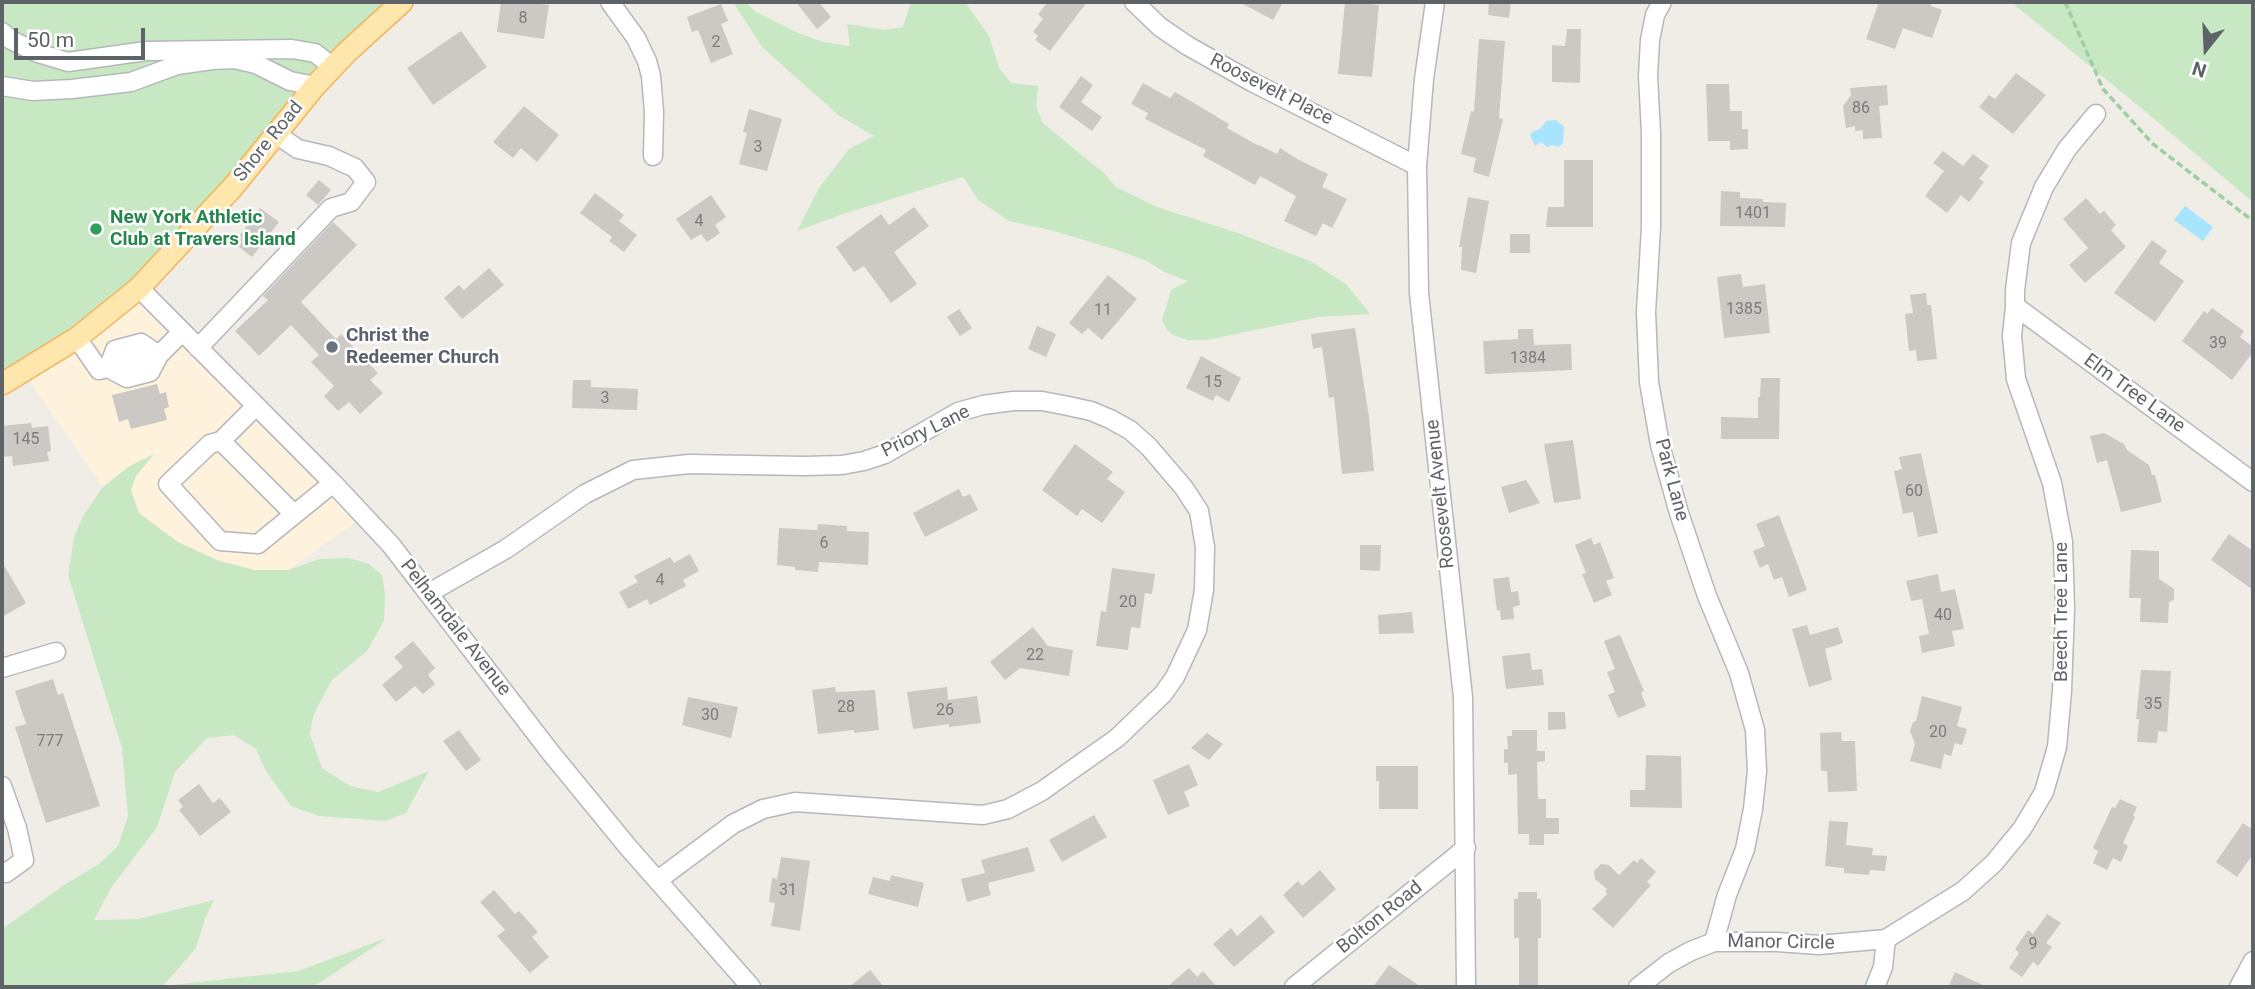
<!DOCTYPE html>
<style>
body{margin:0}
#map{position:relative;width:2255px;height:989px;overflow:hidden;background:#f0ede6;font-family:Roboto,sans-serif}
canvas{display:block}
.frame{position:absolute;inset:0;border:4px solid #5e6367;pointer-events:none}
.north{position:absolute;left:2171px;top:14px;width:70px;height:70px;-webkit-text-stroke:5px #fff;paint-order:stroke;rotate:198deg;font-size:19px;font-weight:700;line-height:28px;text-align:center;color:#5e6367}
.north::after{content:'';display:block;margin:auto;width:24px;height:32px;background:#5e6367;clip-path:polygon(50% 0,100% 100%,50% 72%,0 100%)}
.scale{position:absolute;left:14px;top:28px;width:131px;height:32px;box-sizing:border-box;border:4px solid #5e6367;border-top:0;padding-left:9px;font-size:21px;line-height:24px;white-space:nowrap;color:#5e6367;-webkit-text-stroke:5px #fff;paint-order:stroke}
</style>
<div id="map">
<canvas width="2255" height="989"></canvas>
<div class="frame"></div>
<div class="north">N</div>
<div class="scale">50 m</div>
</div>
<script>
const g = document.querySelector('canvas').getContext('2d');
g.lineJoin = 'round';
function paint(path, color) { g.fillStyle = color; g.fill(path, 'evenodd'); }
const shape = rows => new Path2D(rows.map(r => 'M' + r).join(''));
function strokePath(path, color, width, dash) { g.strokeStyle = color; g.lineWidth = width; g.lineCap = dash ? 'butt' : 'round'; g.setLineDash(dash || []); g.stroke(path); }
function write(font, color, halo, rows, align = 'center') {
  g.font = font + ' Roboto,sans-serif'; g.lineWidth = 5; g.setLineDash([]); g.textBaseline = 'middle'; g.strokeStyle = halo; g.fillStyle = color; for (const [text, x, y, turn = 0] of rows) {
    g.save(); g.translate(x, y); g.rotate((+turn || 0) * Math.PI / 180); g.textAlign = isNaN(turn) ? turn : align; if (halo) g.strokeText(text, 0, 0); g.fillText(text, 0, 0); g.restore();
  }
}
const commercial = shape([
 [138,285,368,513,203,631,22,370]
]);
const green = shape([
 [2,2,400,2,138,285,2,384],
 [733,2,745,2,756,12,798,33,823,42,850,46,847,24,885,30,903,27,911,2,965,2,989,36,999,68,1011,83,1038,86,1036,106,1043,123,1105,174,1116,187,1157,207,1238,233,1312,262,1347,285,1370,314,1318,317,1207,340,1188,340,1173,335,1167,330,1162,320,1166,308,1171,290,1188,281,1164,272,1147,261,1114,249,1050,230,1009,221,978,200,963,177,843,214,797,231,819,188,849,149,874,136,838,115,762,47],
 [2011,2,2253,2,2253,202,2129,98],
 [154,454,136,476,131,490,139,513,178,542,217,560,254,570,288,570,320,559,349,558,369,564,382,575,385,593,384,621,367,651,331,681,313,716,310,734,322,768,350,786,378,792,429,771,406,813,385,821,319,816,291,806,266,771,256,749,234,735,207,738,175,772,157,827,111,888,94,920,139,919,214,900,205,919,196,948,163,986,298,971,387,938,313,987,2,987,2,929,64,885,99,864,118,846,128,816,122,748,68,575,74,537,83,516,103,487,128,467]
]);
const water = shape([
 [1556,120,1564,127,1563,143,1559,147,1552,145,1547,147,1541,142,1535,146,1530,135,1532,132,1540,129,1546,121],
 [2185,206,2213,227,2203,241,2174,220]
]);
const building = shape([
 [501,2,523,2,549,5,544,39,497,32],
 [796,2,819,2,831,17,817,29],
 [1048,2,1087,2,1050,51,1035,40,1038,36,1033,32,1043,19,1038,14],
 [1239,2,1283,2,1273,20],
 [1345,2,1379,5,1372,77,1338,74],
 [1489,2,1511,2,1509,18,1488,15],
 [1879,2,1932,2,1931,6,1942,10,1932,38,1903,28,1895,49,1866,39],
 [721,4,728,21,721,24,733,54,711,63,698,30,692,32,687,17],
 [1567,29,1581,29,1580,83,1552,82,1552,45,1565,46],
 [461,31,487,67,433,105,407,68],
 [1479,39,1505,41,1499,118,1503,119,1489,177,1473,172,1476,158,1461,154,1471,111,1474,112],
 [2016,73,2046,95,2013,134,1979,107,1989,95,1995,99],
 [1081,76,1093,85,1081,102,1102,117,1092,131,1059,107],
 [1143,83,1170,98,1175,92,1194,103,1229,124,1227,128,1259,146,1259,145,1277,154,1280,148,1299,160,1328,174,1322,187,1347,199,1332,228,1323,223,1316,236,1284,221,1296,196,1260,176,1255,185,1203,156,1206,150,1145,119,1148,113,1131,104],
 [1706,84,1729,84,1730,111,1742,111,1742,129,1748,129,1748,149,1730,150,1730,141,1708,141],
 [1887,85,1888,105,1879,106,1882,138,1863,139,1863,130,1855,131,1855,126,1846,128,1843,106,1851,95,1850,88],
 [524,106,559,135,537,162,521,148,513,158,493,142],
 [749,109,782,119,767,171,739,164,747,133,743,132],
 [1943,151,1963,166,1973,154,1989,166,1979,179,1984,182,1969,202,1961,195,1947,213,1925,196,1944,171,1933,163],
 [1564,160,1593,160,1593,227,1546,227,1548,207,1564,207],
 [319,180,331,190,318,205,306,195],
 [1721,191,1740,192,1740,198,1763,199,1763,202,1786,203,1785,227,1720,226],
 [595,193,624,215,619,221,637,235,624,252,609,241,612,237,580,213],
 [711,195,726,217,715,225,720,233,707,242,701,234,691,240,676,219],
 [1468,197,1489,201,1476,273,1461,270,1462,247,1459,247],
 [2086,198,2100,214,2104,211,2116,225,2111,230,2126,247,2085,283,2069,265,2088,248,2063,219],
 [914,207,929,226,894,252,917,284,891,303,864,266,854,272,836,247,881,214,889,225],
 [260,208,279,222,252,257,234,243],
 [333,222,357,245,301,302,336,339,341,334,378,373,370,380,383,393,360,414,349,402,338,411,324,396,334,386,311,362,319,355,291,325,259,356,235,331,268,300,263,296],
 [1510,234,1530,234,1530,253,1510,253],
 [2152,240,2167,251,2159,263,2184,281,2155,322,2114,293],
 [489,268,504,285,462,319,444,298,459,285,464,290],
 [1741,274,1743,287,1765,284,1770,333,1724,338,1717,277],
 [1108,275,1137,299,1102,340,1088,328,1082,334,1069,323],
 [1926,293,1927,305,1931,305,1937,359,1917,361,1916,350,1909,351,1905,314,1913,313,1910,295],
 [2212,308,2244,331,2240,337,2253,347,2253,352,2232,380,2182,341,2204,311,2207,314],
 [959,309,972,328,960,336,947,317],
 [1037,326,1056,334,1046,357,1028,349],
 [1355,328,1369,417,1374,471,1342,474,1334,397,1329,398,1322,347,1313,349,1311,334],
 [1518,329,1533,329,1534,345,1571,344,1572,370,1485,374,1483,341,1518,339],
 [1201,356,1241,378,1229,402,1216,395,1213,401,1186,388],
 [1761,378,1780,378,1779,439,1721,439,1721,417,1758,418,1758,397,1760,397],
 [573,380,591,380,591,387,638,389,637,410,572,408],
 [157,384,160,394,166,392,169,407,164,409,167,420,131,429,128,419,119,422,112,395],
 [31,423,32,428,48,426,51,451,47,452,49,461,13,466,12,456,2,457,2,426],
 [2104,433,2124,444,2127,450,2149,465,2152,475,2155,475,2162,502,2121,512,2107,460,2097,463,2090,436],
 [1573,440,1581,499,1554,503,1544,444],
 [1075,444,1113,472,1107,479,1125,492,1102,523,1082,509,1077,516,1042,490],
 [1921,453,1938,533,1918,537,1913,512,1903,514,1894,471,1902,469,1899,457],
 [1526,480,1540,503,1509,513,1501,487],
 [959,489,963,497,970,494,978,510,925,537,913,513],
 [1779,515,1807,590,1789,597,1782,577,1774,580,1768,564,1760,568,1753,551,1765,546,1756,524],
 [818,524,847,526,847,531,869,532,868,565,819,562,818,572,795,570,795,567,777,565,779,528,817,530],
 [2229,534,2253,551,2253,590,2211,560],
 [1591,538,1594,545,1600,542,1614,578,1606,581,1612,595,1594,603,1582,574,1586,573,1575,545],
 [1360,545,1381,545,1380,571,1360,570],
 [2131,550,2159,551,2159,579,2174,589,2174,600,2169,602,2168,623,2140,622,2141,598,2129,598],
 [690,554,699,571,683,580,686,586,650,605,647,599,628,609,619,592,638,582,634,576,670,557,674,563],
 [2,562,26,603,2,617],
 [1112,568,1155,574,1152,594,1145,593,1140,628,1131,627,1128,650,1096,646,1101,611,1106,612],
 [1938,574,1941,592,1955,589,1964,629,1952,631,1955,646,1922,653,1919,636,1929,634,1922,599,1911,601,1906,581],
 [1509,577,1511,592,1518,591,1520,605,1513,607,1514,619,1501,620,1500,610,1497,611,1493,579],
 [1412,612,1414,633,1379,634,1378,615],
 [1807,625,1810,635,1838,627,1843,643,1825,649,1832,680,1809,687,1792,629],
 [1033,627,1048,646,1073,650,1069,676,1020,668,1005,680,990,662],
 [1620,635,1644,691,1641,692,1646,706,1618,718,1608,695,1615,692,1607,672,1615,669,1604,641],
 [413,641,435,668,428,675,435,684,423,694,415,686,396,702,382,685,403,667,394,657],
 [1530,653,1532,670,1542,669,1544,685,1506,689,1502,656],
 [2141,670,2171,671,2167,732,2158,731,2157,743,2137,742,2139,719,2136,719],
 [53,679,58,695,63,693,100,806,46,823,15,727,26,724,15,691],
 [835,687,836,692,875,690,879,730,854,733,854,730,818,734,812,690],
 [947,687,948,700,977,696,981,723,949,727,949,724,913,729,907,692],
 [1922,696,1962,707,1957,726,1967,729,1962,745,1955,743,1951,756,1944,754,1941,769,1910,761,1915,744,1910,731,1913,722,1916,721],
 [688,697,738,707,731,738,682,725],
 [1548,712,1565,712,1566,729,1548,730],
 [459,730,481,760,466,771,443,741],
 [1512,730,1537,730,1537,751,1545,751,1545,761,1537,762,1538,799,1546,799,1546,818,1559,818,1559,834,1544,834,1544,845,1529,845,1529,834,1518,834,1517,774,1508,775,1508,763,1504,763,1504,749,1508,749,1507,736,1512,736],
 [1841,732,1842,741,1855,741,1857,791,1828,792,1827,771,1821,771,1820,733],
 [1207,733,1223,744,1209,760,1191,748],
 [1646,755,1681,756,1682,808,1630,807,1630,790,1645,790],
 [1189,764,1198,785,1184,792,1190,806,1168,815,1153,780],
 [1376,766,1418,766,1418,809,1379,809,1379,781,1376,781],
 [199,784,213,803,220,798,231,812,200,836,179,810,183,807,178,800],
 [2120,799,2137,807,2133,816,2135,817,2123,843,2128,846,2121,862,2113,858,2107,870,2093,863,2098,851,2093,848,2112,807,2115,808],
 [1094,815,1107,837,1062,862,1049,840],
 [1829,821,1848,822,1846,845,1873,848,1872,855,1887,856,1885,871,1870,870,1869,875,1844,873,1844,868,1825,866],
 [2243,823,2253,830,2253,854,2237,877,2216,862],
 [1028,847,1035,871,988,883,991,895,967,902,961,879,985,873,981,860],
 [781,857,810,861,800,931,771,926,775,903,769,902,772,878,777,879],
 [1641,858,1656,872,1647,882,1651,885,1613,928,1592,909,1607,894,1605,891,1607,889,1595,879,1594,871,1601,864,1609,865,1619,875,1634,860,1637,863],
 [1320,870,1336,889,1303,918,1283,895,1298,881,1302,886],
 [891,875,924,883,918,907,868,894,873,877,890,881],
 [494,890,515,914,519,911,538,932,532,937,549,957,530,973,497,936,505,930,480,902],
 [1518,892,1537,892,1537,899,1541,899,1541,938,1538,938,1538,987,1519,987,1519,938,1514,938,1514,899,1518,899],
 [2047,914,2061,923,2046,943,2052,947,2038,966,2033,962,2022,977,2009,968,2019,953,2015,949,2028,930,2033,934],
 [1261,915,1275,932,1234,967,1213,944,1231,928,1237,936],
 [1389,965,1421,987,1373,987],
 [1189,968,1197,977,1203,971,1217,987,1167,987],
 [870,970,884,987,849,987],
 [1955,972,1987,987,1948,987]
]);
const path = shape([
 [2065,2,2103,89,2153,144,2253,221]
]);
const minor = shape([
 [610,2,636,38,647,61,651,76,654,112,653,156],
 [1134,2,1160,27,1188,46,1252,82,1417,166],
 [1435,2,1424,79,1417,166,1419,293,1463,697,1466,987],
 [1662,2,1655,15,1650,40,1648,76,1651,133,1651,227,1646,312,1649,382,1660,445,1679,513,1707,596,1739,673,1755,730,1757,771,1753,809,1745,849,1727,895,1714,942],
 [2,32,11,40,38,53,68,62,146,51,292,49,315,53,333,67],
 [2,86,33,91,72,89,131,82,177,65,212,60,234,59,256,64,290,81,315,86],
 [139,288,333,483,391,545,551,753,628,847,751,987],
 [2015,306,2253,482],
 [77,338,99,370,159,355,182,332],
 [141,343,159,355,150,372,127,378,108,368,115,350,141,343],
 [198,348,331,208,351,202,366,182,355,168,329,156,298,149,276,134],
 [256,406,221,441,210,444,168,484,220,541,258,544,333,483],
 [221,441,294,514],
 [429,593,506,549,585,494,633,470,689,464,805,466,842,465,864,461,885,454,958,412,983,405,1013,401,1042,401,1068,406,1091,411,1110,419,1130,430,1149,447,1184,488,1199,511,1205,547,1204,590,1197,630,1175,677,1163,694,1117,738,1042,791,1008,809,983,815,795,802,763,809,733,824,658,880],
 [2,668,56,652],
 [2,786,17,828,24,860,6,873,2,872],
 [1294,987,1466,848],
 [1638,987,1669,963,1691,951,1714,942,1777,942,1819,945,1886,939,1963,891,1994,863,2022,829,2044,792,2057,747,2062,691,2065,608,2063,542,2052,483,2016,379,2012,336,2015,306,2015,290,2021,243,2044,187,2067,149,2096,114],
 [1875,987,1883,967,1886,939],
 [2239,987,2253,961]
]);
const major = shape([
 [2,384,77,338,139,288,233,187,315,86,347,52,402,2]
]);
const markers = [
 [96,229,7,"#2e9e5b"],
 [332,347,7,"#6b7280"]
];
const numberNames = [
 ["8",523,19],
 ["2",716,43],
 ["86",1861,109],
 ["3",758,148],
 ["1401",1753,214],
 ["4",699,222],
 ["1385",1744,310],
 ["11",1103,311],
 ["39",2218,344],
 ["1384",1528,359],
 ["15",1213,383],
 ["3",605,399],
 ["145",26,440],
 ["60",1914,492],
 ["6",824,544],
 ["4",660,581],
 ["20",1128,603],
 ["40",1943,616],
 ["22",1035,656],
 ["35",2153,705],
 ["28",846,708],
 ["26",945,711],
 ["30",710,716],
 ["20",1938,733],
 ["777",50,742],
 ["31",788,891],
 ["9",2033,945]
];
const streetNames = [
 ["Roosevelt Place",1271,90,27],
 ["Shore Road",269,142,-51],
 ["Elm Tree Lane",2134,394,36],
 ["Priory Lane",926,432,-26],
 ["Park Lane",1671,480,75],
 ["Roosevelt Avenue",1441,494,-96],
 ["Beech Tree Lane",2062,612,-90],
 ["Pelhamdale Avenue",455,628,52],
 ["Bolton Road",1380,918,-39],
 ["Manor Circle",1781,943,1]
];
const leisureNames = [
 ["New York Athletic",110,218],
 ["Club at Travers Island",110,240]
];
const worshipNames = [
 ["Christ the",346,336],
 ["Redeemer Church",346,358]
];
paint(commercial, '#fef2dd');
paint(green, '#c8e8c3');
paint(water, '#a7e5ff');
paint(building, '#ccc8c3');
strokePath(minor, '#b4b8bb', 21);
strokePath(major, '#f3b35d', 24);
strokePath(path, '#9fcea5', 3.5, [7, 3.5]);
strokePath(minor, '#fff', 18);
strokePath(major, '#ffe6ac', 21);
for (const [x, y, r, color] of markers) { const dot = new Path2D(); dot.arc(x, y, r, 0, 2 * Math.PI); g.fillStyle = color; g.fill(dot); strokePath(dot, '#fff', 2.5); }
write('16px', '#7a7c7e', null, numberNames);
write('19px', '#5e6367', '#fff', streetNames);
write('bold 19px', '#27864d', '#fff', leisureNames, 'left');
write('bold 19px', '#5b616d', '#fff', worshipNames, 'left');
</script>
